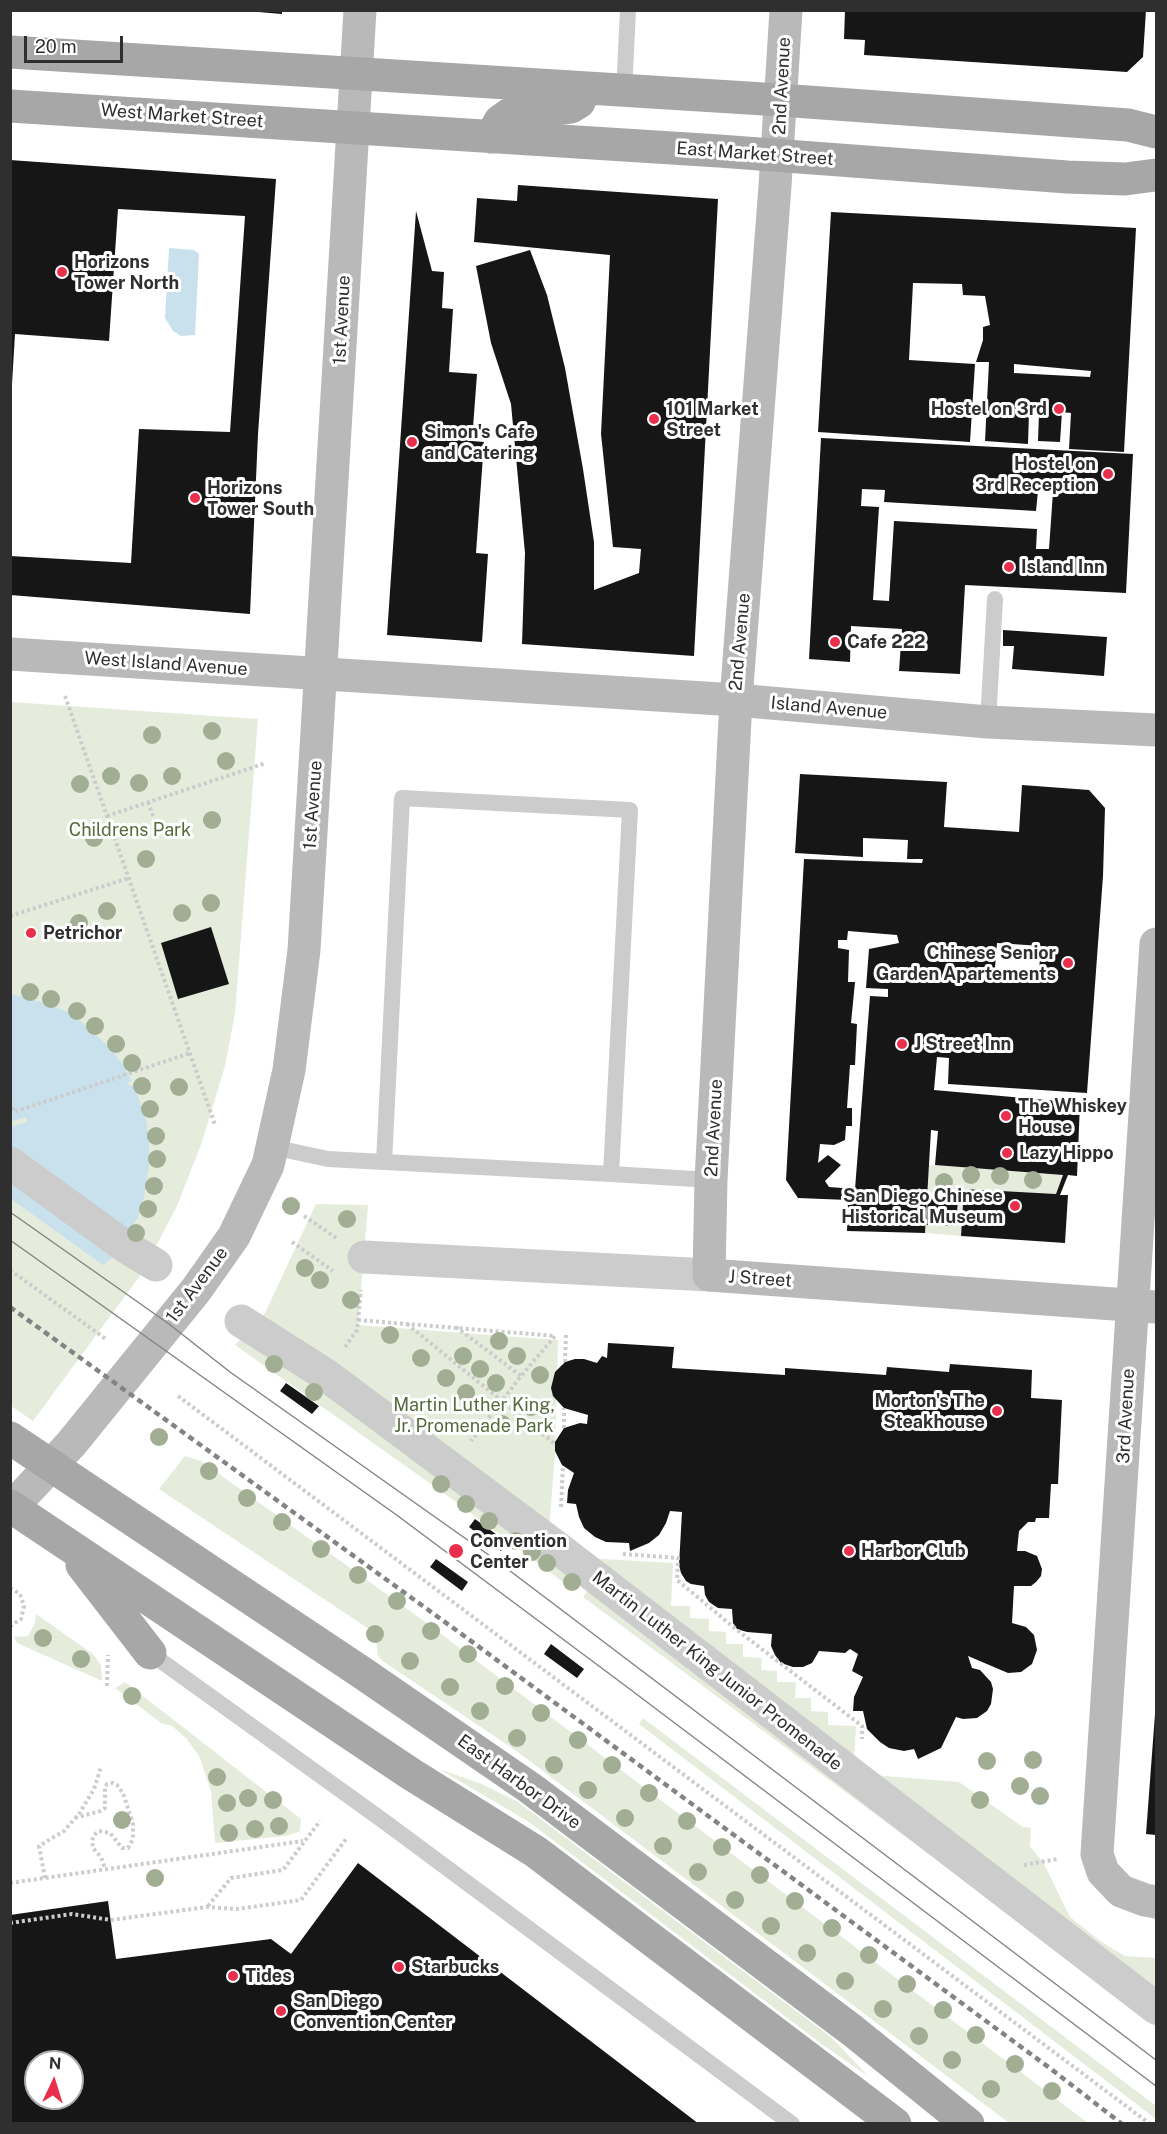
<!DOCTYPE html>
<style>
body{margin:0}
#map{position:relative;width:1167px;height:2134px;overflow:hidden;background:#fff;font-family:"Public Sans",sans-serif}
canvas{display:block}
.frame{position:absolute;inset:0;border:12px solid #2f2f2f;pointer-events:none}
.north{position:absolute;left:24px;top:2050px;width:60px;height:60px;box-sizing:border-box;background:#fff;border:2px solid #acacac;border-radius:50%;rotate:4deg;font-size:16px;font-weight:700;line-height:24px;text-align:center;color:#2f2f2f}
.north::after{content:'';display:block;margin:auto;width:21px;height:27px;background:#e82f4c;clip-path:polygon(50% 0,100% 100%,50% 72%,0 100%)}
.scale{position:absolute;left:24px;top:36px;width:99px;height:27px;box-sizing:border-box;border:3px solid #2f2f2f;border-top:0;padding-left:8px;font-size:18px;line-height:21px;white-space:nowrap;color:#2f2f2f;-webkit-text-stroke:4px #fff;paint-order:stroke}
</style>
<div id="map">
<canvas width="1167" height="2134"></canvas>
<div class="frame"></div>
<div class="north">N</div>
<div class="scale">20 m</div>
</div>
<script>
const g = document.querySelector('canvas').getContext('2d');
g.lineJoin = 'round';
function paint(path, color) { g.fillStyle = color; g.fill(path, 'evenodd'); }
const shape = rows => new Path2D(rows.map(r => 'M' + r).join(''));
function strokePath(path, color, width, dash) { g.strokeStyle = color; g.lineWidth = width; g.lineCap = dash ? 'butt' : 'round'; g.setLineDash(dash || []); g.stroke(path); }
function write(font, color, halo, rows, align = 'center') {
  g.font = font + ' "Public Sans",sans-serif'; g.lineWidth = 6; g.setLineDash([]); g.textBaseline = 'middle'; g.strokeStyle = halo; g.fillStyle = color; for (const [text, x, y, turn = 0] of rows) {
    g.save(); g.translate(x, y); g.rotate((+turn || 0) * Math.PI / 180); g.textAlign = isNaN(turn) ? turn : align; if (halo) g.strokeText(text, 0, 0); g.fillText(text, 0, 0); g.restore();
  }
}
const green = shape([
 [11,702,258,719,235,1013,225,1066,202,1142,177,1206,142,1273,33,1421,11,1406],
 [929,1165,935,1165,1063,1175,1056,1194,964,1189,961,1236,925,1233],
 [316,1204,368,1205,358,1325,558,1340,555,1454,549,1530,585,1558,673,1563,671,1606,690,1606,690,1618,709,1619,709,1631,726,1632,726,1644,743,1644,743,1657,762,1658,761,1670,777,1671,777,1682,796,1682,795,1698,811,1698,811,1711,828,1712,828,1725,856,1726,854,1760,873,1775,959,1782,1023,1827,1031,1828,1030,1846,1044,1864,1070,1917,1100,1941,1125,1956,1156,1958,1156,2027,957,1875,583,1597,597,1579,586,1571,571,1588,452,1499,235,1345,265,1313],
 [185,1456,201,1461,424,1621,1088,2123,1009,2123,515,1750,384,1662,378,1656,376,1640,369,1629,159,1489],
 [36,1614,93,1654,101,1665,102,1681,17,1643,14,1637,28,1636,35,1623],
 [125,1682,301,1819,300,1831,286,1836,215,1843,211,1791,199,1756,186,1738,172,1726,161,1723,115,1688],
 [643,1718,1156,2106,1156,2119,639,1724],
 [439,1769,482,1784,518,1802,831,2037,869,2077,823,2045,529,1822]
]);
const water = shape([
 [169,248,194,250,199,254,195,335,181,336,173,331,165,318],
 [11,994,45,1003,66,1011,83,1023,110,1048,124,1066,132,1081,128,1082,129,1086,134,1085,147,1123,150,1158,144,1197,138,1217,126,1237,11,1152,11,1127,27,1122,26,1117,13,1121,11,1113],
 [11,1173,113,1257,103,1265,11,1199]
]);
const building = shape([
 [258,10,282,10,282,14,258,12],
 [845,10,1146,10,1143,57,1127,72,864,55,865,40,844,39],
 [10,160,276,179,258,434,250,614,10,595,10,556,131,563,139,429,230,432,245,216,118,209,109,341,15,334,12,384,10,384],
 [518,185,718,199,694,656,522,644,525,553,511,404,491,343,476,266,530,250,547,295,565,368,583,469,594,542,594,590,639,573,641,549,613,547,601,434,610,255,474,242,477,198,517,201],
 [416,211,432,271,444,272,442,308,453,309,449,372,477,374,472,441,484,442,476,553,488,554,482,642,387,635],
 [831,212,1136,228,1124,452,1069,449,1071,413,1062,412,1060,442,1038,441,1039,414,1029,413,1028,444,985,441,989,362,976,362,983,340,983,327,990,325,985,296,963,295,962,284,913,283,909,360,975,364,970,442,818,432],
 [1014,364,1091,371,1090,377,1014,373],
 [821,438,1133,454,1126,593,965,585,960,674,899,671,902,629,851,626,850,662,809,659],
 [862,489,885,490,884,502,1036,511,1038,491,1053,492,1049,549,1036,549,1037,529,894,521,889,601,873,600,879,507,861,506],
 [1003,630,1107,637,1104,676,1012,669,1014,646,1003,646],
 [800,774,947,782,944,827,1019,832,1022,785,1089,790,1105,808,1103,876,1087,1093,948,1084,949,1058,937,1057,934,1090,1080,1103,1077,1176,1068,1175,1060,1195,1068,1195,1065,1243,961,1236,964,1189,1056,1194,1063,1175,935,1165,938,1131,931,1130,925,1233,847,1231,848,1200,798,1198,786,1180,804,859,922,863,923,859,907,859,908,840,863,838,863,857,795,853],
 [848,931,897,935,899,943,869,949,866,988,888,989,888,997,870,996,855,1189,829,1187,825,1181,841,1165,828,1155,818,1163,820,1144,834,1145,845,1140,846,1126,852,1126,852,1108,847,1108,850,1065,855,1065,857,1024,851,1023,855,982,848,982,849,950,838,948,838,940,847,940],
 [997,943,1041,946,1038,983,994,980],
 [211,927,229,984,178,999,161,943],
 [928,1198,958,1199,956,1226,926,1225],
 [608,1343,674,1347,672,1368,785,1375,785,1368,886,1375,887,1367,949,1372,950,1364,1032,1370,1031,1398,1062,1400,1058,1484,1051,1484,1049,1518,1036,1518,1035,1522,1028,1522,1019,1531,1017,1551,1025,1551,1037,1556,1042,1569,1041,1576,1036,1582,1031,1586,1014,1586,1012,1623,1026,1627,1034,1635,1037,1650,1032,1664,1021,1672,1008,1673,968,1656,972,1668,980,1670,991,1682,993,1689,991,1704,987,1711,977,1718,963,1719,956,1717,941,1748,918,1759,914,1749,904,1751,889,1748,880,1742,867,1729,863,1711,853,1711,854,1697,863,1677,852,1671,858,1654,850,1649,845,1653,819,1651,812,1663,803,1667,793,1667,781,1663,775,1655,771,1646,772,1634,747,1632,737,1629,733,1623,732,1609,718,1608,709,1602,705,1595,704,1586,691,1584,686,1581,681,1573,679,1565,682,1512,670,1511,666,1523,659,1535,649,1543,630,1551,629,1543,606,1542,595,1537,584,1528,579,1517,576,1504,567,1503,568,1490,574,1473,562,1465,555,1451,555,1442,564,1428,580,1423,587,1424,588,1415,564,1408,553,1396,551,1388,555,1372,565,1362,575,1359,584,1359,597,1363,602,1356,607,1358],
 [286,1383,319,1406,312,1414,280,1391],
 [475,1519,507,1542,501,1551,469,1527],
 [436,1559,468,1582,462,1591,430,1567],
 [551,1644,584,1669,577,1678,544,1654],
 [1155,1714,1156,1714,1156,1835,1146,1834],
 [358,1863,699,2124,10,2124,10,1915,108,1901,116,1959,271,1939,291,1954],
 [36,2062,72,2062,72,2098,36,2098]
]);
const path = shape([
 [65,696,215,1125],
 [148,802,153,816],
 [107,816,266,763],
 [10,916,129,878],
 [10,1102,14,1112,190,1053],
 [304,1216,338,1239],
 [292,1242,333,1271],
 [10,1270,106,1339],
 [358,1320,555,1336,521,1376,471,1441],
 [407,1324,555,1444],
 [456,1327,521,1376],
 [345,1347,357,1330,361,1290],
 [565,1362,566,1334],
 [178,1396,1150,2124],
 [564,1428,564,1408],
 [561,1507,563,1466],
 [623,1554,678,1558,677,1580,737,1630,862,1726,862,1739],
 [10,1588,20,1594,24,1606,21,1619,10,1626],
 [107,1686,108,1655],
 [75,1818,100,1811,105,1808,105,1788,107,1784,113,1783,117,1785,123,1793,133,1824,133,1839,128,1848,122,1848,110,1833,99,1831,94,1835,92,1841,93,1848,101,1857,105,1869],
 [1024,1865,1057,1859],
 [45,1878,39,1846,64,1831,79,1814,94,1789,101,1767],
 [10,1883,303,1841],
 [208,1906,231,1878,283,1870,320,1821],
 [10,1923,72,1914,111,1920,207,1907,237,1909,301,1900,346,1839]
]);
const lane = shape([
 [624,92,628,10],
 [988,722,995,599],
 [272,1147,328,1159,611,1174,630,810,402,798,384,1162],
 [611,1174,711,1180],
 [150,1653,385,1822,792,2124]
]);
const street = shape([
 [10,1163,126,1247,156,1265],
 [364,1257,709,1275],
 [241,1321,326,1375,559,1549,1156,2008]
]);
const secondary = shape([
 [786,10,775,186,736,700,711,1180,709,1275,1156,1307],
 [10,654,736,700,988,722,1156,730],
 [1156,944,1097,1854,1103,1872,1121,1891,1145,1900,1156,1902],
 [12,1507,71,1444,196,1290,234,1236,268,1165,289,1070,304,950,360,10]
]);
const primary = shape([
 [10,52,780,100,1128,125,1156,132],
 [10,106,719,151,1067,177,1125,179,1156,175],
 [491,137,500,121,510,114,571,107,579,102,584,88],
 [10,1438,361,1672,530,1788,853,2031,968,2124],
 [10,1506,411,1774,536,1852,895,2124],
 [82,1565,150,1653]
]);
const tram = shape([
 [10,1212,169,1324,230,1372,493,1558,1156,2060],
 [10,1240,398,1516,623,1684,1156,2086]
]);
const rail = shape([
 [10,1307,467,1638,1051,2069,1122,2124]
]);
const trees = [
 [212,731],
 [152,735],
 [226,761],
 [111,776],
 [172,776],
 [139,783],
 [80,784],
 [212,820],
 [94,838],
 [146,859],
 [211,903],
 [107,911],
 [182,913],
 [79,923],
 [30,992],
 [51,999],
 [77,1011],
 [95,1026],
 [116,1044],
 [132,1063],
 [142,1086],
 [179,1087],
 [150,1109],
 [156,1136],
 [157,1159],
 [971,1175],
 [1000,1176],
 [1033,1180],
 [944,1182],
 [154,1186],
 [291,1206],
 [148,1209],
 [347,1219],
 [136,1233],
 [305,1268],
 [320,1280],
 [351,1300],
 [390,1335],
 [499,1341],
 [463,1356],
 [517,1356],
 [421,1358],
 [274,1364],
 [480,1369],
 [540,1375],
 [446,1378],
 [496,1383],
 [314,1392],
 [466,1393],
 [531,1407],
 [502,1424],
 [159,1437],
 [209,1471],
 [441,1484],
 [247,1498],
 [466,1504],
 [489,1521],
 [282,1522],
 [516,1541],
 [321,1549],
 [532,1552],
 [547,1563],
 [358,1575],
 [572,1582],
 [397,1601],
 [431,1631],
 [375,1634],
 [43,1638],
 [468,1654],
 [81,1659],
 [410,1661],
 [505,1686],
 [450,1687],
 [132,1696],
 [480,1711],
 [541,1713],
 [517,1738],
 [578,1740],
 [1033,1760],
 [987,1761],
 [554,1765],
 [612,1765],
 [217,1777],
 [1020,1786],
 [588,1790],
 [649,1793],
 [1040,1796],
 [248,1798],
 [273,1800],
 [980,1800],
 [227,1803],
 [625,1818],
 [122,1820],
 [687,1821],
 [279,1826],
 [255,1829],
 [229,1833],
 [663,1846],
 [722,1847],
 [698,1872],
 [760,1875],
 [155,1878],
 [735,1900],
 [795,1901],
 [771,1926],
 [832,1928],
 [807,1953],
 [869,1955],
 [845,1981],
 [907,1984],
 [883,2009],
 [943,2010],
 [976,2035],
 [919,2036],
 [952,2060],
 [1015,2064],
 [991,2089],
 [1052,2091]
];
const markers = [
 [62,272,6,"#e82f4c"],
 [1059,409,6,"#e82f4c"],
 [654,419,6,"#e82f4c"],
 [412,442,6,"#e82f4c"],
 [1108,474,6,"#e82f4c"],
 [195,498,6,"#e82f4c"],
 [1009,567,6,"#e82f4c"],
 [835,642,6,"#e82f4c"],
 [31,933,6,"#e82f4c"],
 [1068,963,6,"#e82f4c"],
 [902,1044,6,"#e82f4c"],
 [1006,1116,6,"#e82f4c"],
 [1007,1153,6,"#e82f4c"],
 [1015,1206,6,"#e82f4c"],
 [997,1411,6,"#e82f4c"],
 [456,1551,8,"#e82f4c"],
 [849,1551,6,"#e82f4c"],
 [399,1967,6,"#e82f4c"],
 [233,1976,6,"#e82f4c"],
 [281,2011,6,"#e82f4c"]
];
const streetNames = [
 ["2nd Avenue",782,86,-87],
 ["West Market Street",182,116,4],
 ["East Market Street",755,154,4],
 ["1st Avenue",342,320,-87],
 ["2nd Avenue",740,642,-85],
 ["West Island Avenue",166,664,4],
 ["Island Avenue",829,708,5],
 ["1st Avenue",313,805,-86],
 ["2nd Avenue",714,1128,-87],
 ["J Street",760,1279,4],
 ["1st Avenue",197,1285,-53],
 ["3rd Avenue",1126,1416,-87],
 ["Martin Luther King Junior Promenade",717,1671,38],
 ["East Harbor Drive",519,1782,36]
];
const poiNames = [
 ["Horizons",74,262],
 ["Tower North",74,283],
 ["101 Market",666,409],
 ["Street",666,430],
 ["Hostel on 3rd",1047,409,"right"],
 ["Simon's Cafe",424,432],
 ["and Catering",424,453],
 ["Hostel on",1096,464,"right"],
 ["3rd Reception",1096,485,"right"],
 ["Horizons",207,488],
 ["Tower South",207,509],
 ["Island Inn",1021,567],
 ["Cafe 222",847,642],
 ["Petrichor",43,933],
 ["Chinese Senior",1056,953,"right"],
 ["Garden Apartements",1056,974,"right"],
 ["J Street Inn",914,1044],
 ["The Whiskey",1018,1106],
 ["House",1018,1127],
 ["Lazy Hippo",1019,1153],
 ["San Diego Chinese",1003,1196,"right"],
 ["Historical Museum",1003,1217,"right"],
 ["Morton's The",985,1401,"right"],
 ["Steakhouse",985,1422,"right"],
 ["Convention",470,1541],
 ["Center",470,1562],
 ["Harbor Club",861,1551],
 ["Starbucks",411,1967],
 ["Tides",245,1976],
 ["San Diego",293,2001],
 ["Convention Center",293,2022]
];
const parkNames = [
 ["Childrens Park",130,830],
 ["Martin Luther King,",474,1405],
 ["Jr. Promenade Park",474,1426]
];
paint(green, '#e6ecdc');
paint(water, '#c8e1ec');
paint(building, '#161616');
strokePath(path, '#ccc', 4, [3, 3]);
strokePath(lane, '#ccc', 16);
strokePath(street, '#ccc', 33);
strokePath(secondary, '#b9b9b9', 33);
strokePath(primary, '#a7a7a7', 33);
strokePath(tram, '#848484', 1.5);
strokePath(rail, '#848484', 4.5, [6, 4.5]);
g.fillStyle = '#a2ae93';
for (const [x, y] of trees) { g.beginPath(); g.arc(x, y, 9, 0, 2 * Math.PI); g.fill(); }
for (const [x, y, r, color] of markers) { const dot = new Path2D(); dot.arc(x, y, r, 0, 2 * Math.PI); g.fillStyle = color; g.fill(dot); strokePath(dot, '#fff', 2); }
write('18px', '#2f2f2f', '#fff', streetNames);
write('bold 18px', '#2f2f2f', '#fff', poiNames, 'left');
write('18px', '#566b3b', '#fff', parkNames);
</script>
